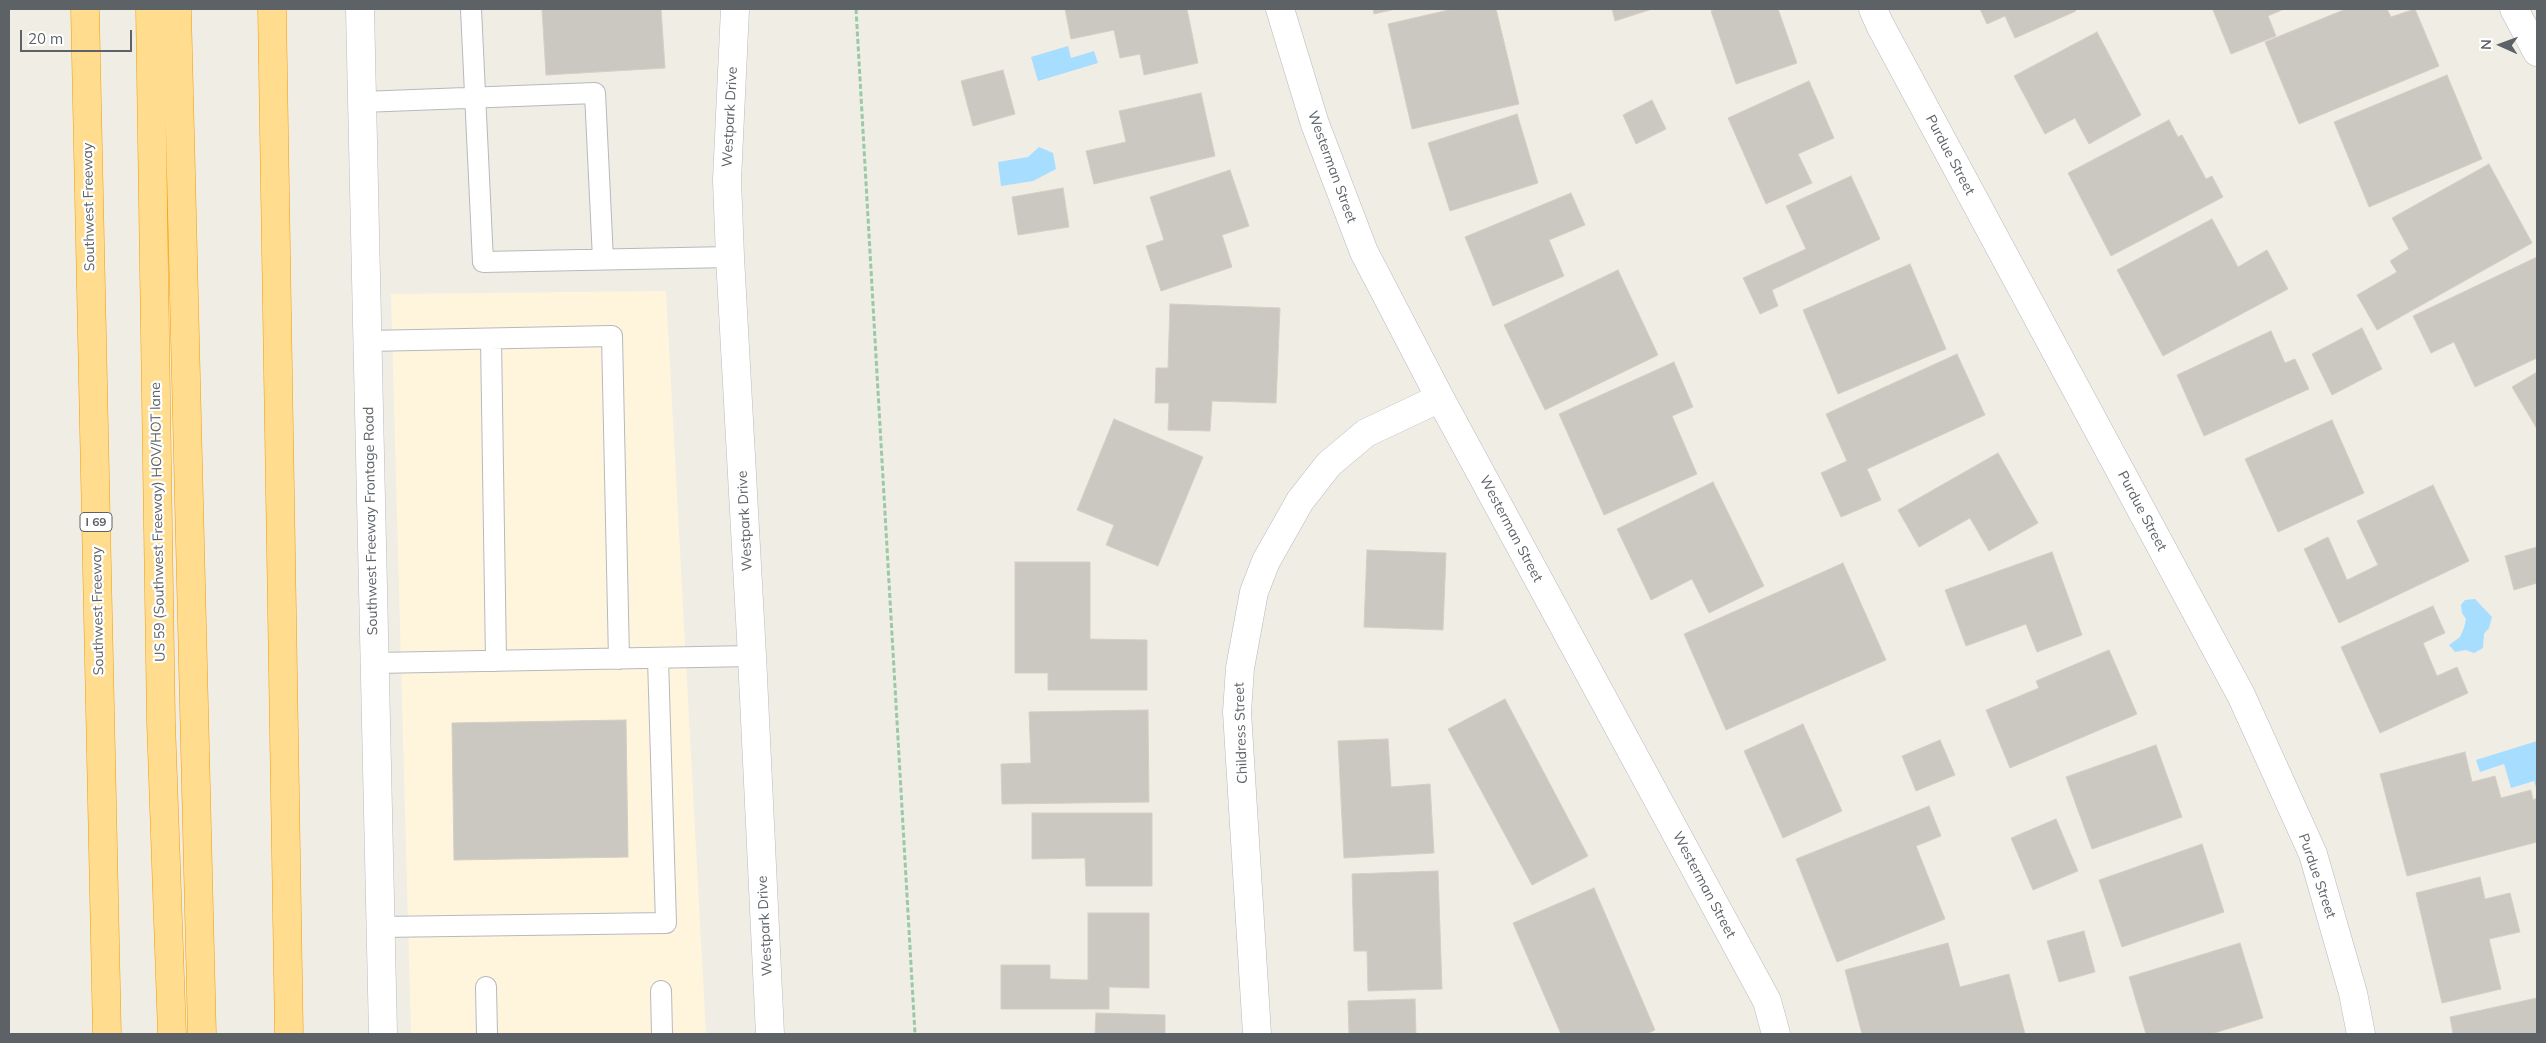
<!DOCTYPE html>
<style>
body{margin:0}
#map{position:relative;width:2546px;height:1043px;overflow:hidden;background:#f0ede5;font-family:Mulish,sans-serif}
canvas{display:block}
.frame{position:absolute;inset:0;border:10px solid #5d6267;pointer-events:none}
.north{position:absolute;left:2476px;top:20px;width:50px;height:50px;-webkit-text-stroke:4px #fff;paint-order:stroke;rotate:272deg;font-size:14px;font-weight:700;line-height:20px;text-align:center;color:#5d6267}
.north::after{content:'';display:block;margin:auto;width:18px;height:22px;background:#5d6267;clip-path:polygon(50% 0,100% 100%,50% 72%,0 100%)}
.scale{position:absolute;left:20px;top:30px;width:112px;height:22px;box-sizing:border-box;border:2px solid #5d6267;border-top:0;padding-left:6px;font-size:15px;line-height:18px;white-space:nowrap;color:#5d6267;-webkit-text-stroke:4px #fff;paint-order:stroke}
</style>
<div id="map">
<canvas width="2546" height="1043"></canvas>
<div class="frame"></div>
<div class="north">N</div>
<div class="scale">20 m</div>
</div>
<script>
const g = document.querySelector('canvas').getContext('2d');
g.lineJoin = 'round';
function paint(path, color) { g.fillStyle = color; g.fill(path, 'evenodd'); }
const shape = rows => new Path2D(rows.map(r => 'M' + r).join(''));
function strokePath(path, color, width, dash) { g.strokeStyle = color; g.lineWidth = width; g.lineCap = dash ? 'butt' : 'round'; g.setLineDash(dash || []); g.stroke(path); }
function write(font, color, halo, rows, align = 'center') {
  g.font = font + ' Mulish,sans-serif'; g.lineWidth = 4.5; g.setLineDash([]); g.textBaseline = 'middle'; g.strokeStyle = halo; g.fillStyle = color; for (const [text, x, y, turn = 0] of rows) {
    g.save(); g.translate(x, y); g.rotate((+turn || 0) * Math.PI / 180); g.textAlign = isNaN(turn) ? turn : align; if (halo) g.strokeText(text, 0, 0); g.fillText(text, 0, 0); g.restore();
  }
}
const commercial = shape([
 [666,291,706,1034,411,1034,391,294]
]);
const water = shape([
 [1068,46,1071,58,1094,51,1098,63,1038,81,1031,57],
 [1039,147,1053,153,1056,169,1033,181,1001,186,998,162,1028,157],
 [2475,599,2492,617,2489,628,2484,634,2483,648,2474,653,2466,650,2455,652,2449,645,2460,637,2464,628,2466,619,2462,613,2461,605,2465,600],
 [2537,741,2537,791,2534,781,2511,788,2504,764,2480,772,2476,760]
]);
const building = shape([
 [542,9,661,9,665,68,546,75,542,9],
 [1065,9,1187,9,1198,63,1144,75,1140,54,1120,58,1114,30,1071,39,1065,9],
 [1373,9,1396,9,1374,14,1373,9],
 [1453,9,1496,9,1519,104,1412,129,1388,24,1453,9],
 [1612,9,1652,9,1615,21,1612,9],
 [1717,9,1778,9,1797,63,1736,84,1711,11,1717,9],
 [1980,9,2075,9,2076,11,2015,38,2005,16,1987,24,1980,9],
 [2217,9,2284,9,2268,16,2276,36,2231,54,2213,10,2217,9],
 [2346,9,2387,9,2391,17,2415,9,2439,66,2299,124,2265,42,2346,9],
 [2097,32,2141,115,2089,144,2075,118,2045,134,2014,76,2097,32],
 [1003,70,1015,114,973,126,961,81,1003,70],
 [2447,75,2482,159,2369,207,2334,122,2447,75],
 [1809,81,1834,138,1798,154,1812,183,1766,204,1728,118,1809,81],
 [1201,93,1215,156,1094,184,1086,151,1126,142,1119,111,1201,93],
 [1652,100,1666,129,1636,144,1623,115,1652,100],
 [1517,114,1538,183,1450,211,1428,143,1517,114],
 [2169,120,2178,137,2182,135,2206,179,2212,176,2223,197,2111,256,2068,173,2169,120],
 [2489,164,2532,243,2377,330,2357,295,2397,272,2390,261,2409,249,2392,218,2489,164],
 [1230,170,1249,226,1222,235,1232,267,1161,291,1146,246,1164,240,1150,197,1230,170],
 [1851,176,1880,239,1772,290,1778,306,1760,314,1743,278,1806,249,1786,206,1851,176],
 [1063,188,1069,227,1018,235,1012,197,1063,188],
 [1571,193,1585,225,1549,240,1564,276,1493,306,1465,237,1571,193],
 [2212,219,2238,267,2267,250,2288,289,2163,356,2117,270,2212,219],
 [2537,257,2537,358,2475,387,2454,342,2431,353,2413,316,2537,257],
 [1910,264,1946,349,1838,394,1803,310,1910,264],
 [1618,270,1658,355,1545,410,1504,325,1618,270],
 [1170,304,1280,308,1276,403,1212,401,1210,431,1168,430,1169,403,1155,403,1156,368,1168,368,1170,304],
 [2362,328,2382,369,2332,395,2312,354,2362,328],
 [2271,331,2285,363,2295,359,2309,389,2204,436,2177,375,2271,331],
 [1957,354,1985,415,1867,469,1881,500,1841,517,1821,473,1847,461,1826,414,1957,354],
 [1674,362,1693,407,1672,416,1697,474,1604,515,1559,414,1674,362],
 [2537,372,2537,429,2512,387,2537,372],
 [1114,419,1203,457,1158,566,1106,545,1114,525,1077,510,1114,419],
 [2332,420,2364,493,2278,532,2245,459,2332,420],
 [1998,453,2038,523,1989,551,1970,518,1919,547,1898,510,1998,453],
 [1713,482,1764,586,1709,613,1692,579,1651,600,1617,529,1713,482],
 [2433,485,2469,561,2339,623,2304,549,2328,537,2347,580,2378,565,2357,521,2433,485],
 [2537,547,2537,583,2514,590,2505,556,2537,547],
 [1367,550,1446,553,1443,630,1364,627,1367,550],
 [2052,552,2082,635,2037,652,2026,624,1966,646,1945,590,2052,552],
 [1015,562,1090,562,1090,639,1147,640,1147,690,1048,690,1048,673,1015,673,1015,562],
 [1843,563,1886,660,1726,730,1684,634,1843,563],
 [2433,606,2445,633,2423,643,2437,676,2457,667,2468,693,2380,733,2341,647,2433,606],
 [2109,650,2137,714,2010,768,1986,710,2039,688,2036,681,2109,650],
 [1505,699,1588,856,1532,885,1448,729,1505,699],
 [1148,710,1149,802,1002,804,1001,764,1031,763,1029,712,1148,710],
 [626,720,628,857,454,860,452,723,626,720],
 [1803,724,1842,811,1783,838,1744,751,1803,724],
 [1388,739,1391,787,1430,784,1434,853,1344,858,1338,741,1388,739],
 [1940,740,1955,775,1916,791,1902,756,1940,740],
 [2156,745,2182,817,2092,849,2066,777,2156,745],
 [2465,752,2472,782,2495,776,2501,798,2531,790,2533,800,2537,798,2537,842,2407,876,2380,774,2465,752],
 [1929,806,1941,836,1916,846,1945,919,1837,962,1796,859,1929,806],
 [1032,813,1152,813,1152,886,1086,886,1085,858,1032,859,1032,813],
 [2056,819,2078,871,2033,890,2011,838,2056,819],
 [2202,844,2224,912,2122,947,2099,880,2202,844],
 [1438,871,1442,989,1368,991,1367,951,1354,951,1352,874,1438,871],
 [2480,877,2485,899,2510,893,2520,932,2489,939,2501,989,2442,1003,2416,893,2480,877],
 [1594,888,1655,1030,1646,1034,1561,1034,1513,923,1594,888],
 [1088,913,1149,913,1149,988,1109,987,1109,1009,1001,1009,1001,965,1050,965,1050,979,1088,980,1088,913],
 [2084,931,2095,972,2059,982,2047,941,2084,931],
 [1948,943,1960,987,2009,974,2025,1034,1862,1034,1845,970,1948,943],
 [2240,943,2263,1018,2211,1034,2146,1034,2129,977,2240,943],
 [2537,998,2537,1034,2453,1034,2450,1017,2537,998],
 [1415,999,1416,1034,1349,1034,1348,1001,1415,999],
 [1096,1013,1165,1015,1165,1034,1095,1034,1096,1013]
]);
const path = shape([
 [856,9,915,1034]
]);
const lane = shape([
 [471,9,483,262,730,257],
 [362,102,595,93,603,259],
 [491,339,496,661],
 [367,341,612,336,619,659],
 [375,663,752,656],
 [380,927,666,923,658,659],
 [486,987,487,1034],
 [661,991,662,1034]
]);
const street = shape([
 [1280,9,1315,124,1364,252,1440,398,1767,1001,1776,1034],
 [1873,9,1880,25,2241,695,2313,854,2353,993,2361,1034],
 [2514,9,2537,52],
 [1257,1034,1237,712,1240,668,1254,592,1266,561,1300,501,1329,464,1366,433,1440,398]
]);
const secondary = shape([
 [360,9,383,1034],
 [735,9,727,180,730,257,752,656,770,1034]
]);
const highway = shape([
 [85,9,107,1034],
 [150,9,161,722,172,1034],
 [177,9,202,1034],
 [272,9,289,1034]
]);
const shields = [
 [96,522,32]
];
const shieldNames = [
 ["I 69",96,522]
];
const streetNames = [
 ["Westpark Drive",730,117,-87],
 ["Purdue Street",1950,155,62],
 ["Westerman Street",1332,167,70],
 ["Southwest Freeway",89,207,-91],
 ["Purdue Street",2142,511,62],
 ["Southwest Freeway Frontage Road",371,521,-91],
 ["Westpark Drive",745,521,-93],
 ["US 59 (Southwest Freeway) HOV/HOT lane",158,522,-91],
 ["Westerman Street",1511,529,62],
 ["Southwest Freeway",98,611,-91],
 ["Childress Street",1241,733,-92],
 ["Purdue Street",2317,876,71],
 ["Westerman Street",1704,885,62],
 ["Westpark Drive",765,926,-93]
];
paint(commercial, '#fff5dc');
paint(water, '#a7ddff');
paint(building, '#cbc8c2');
strokePath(building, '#d5cfc3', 1);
strokePath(lane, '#b6b9bd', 22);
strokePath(street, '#b6b9bd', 29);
strokePath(secondary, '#b7bbc0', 29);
strokePath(highway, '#f69b00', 29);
strokePath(path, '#99caa5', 3, [5, 2.5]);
strokePath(lane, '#fff', 20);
strokePath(street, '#fff', 28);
strokePath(secondary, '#fff', 28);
strokePath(highway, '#ffdc8e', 28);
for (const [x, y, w] of shields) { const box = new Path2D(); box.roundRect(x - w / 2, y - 9.5, w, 19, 4); g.fillStyle = '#fff'; g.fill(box); strokePath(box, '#5d6267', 1); }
write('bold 12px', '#5d6267', null, shieldNames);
write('14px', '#5d6267', '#fff', streetNames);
</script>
